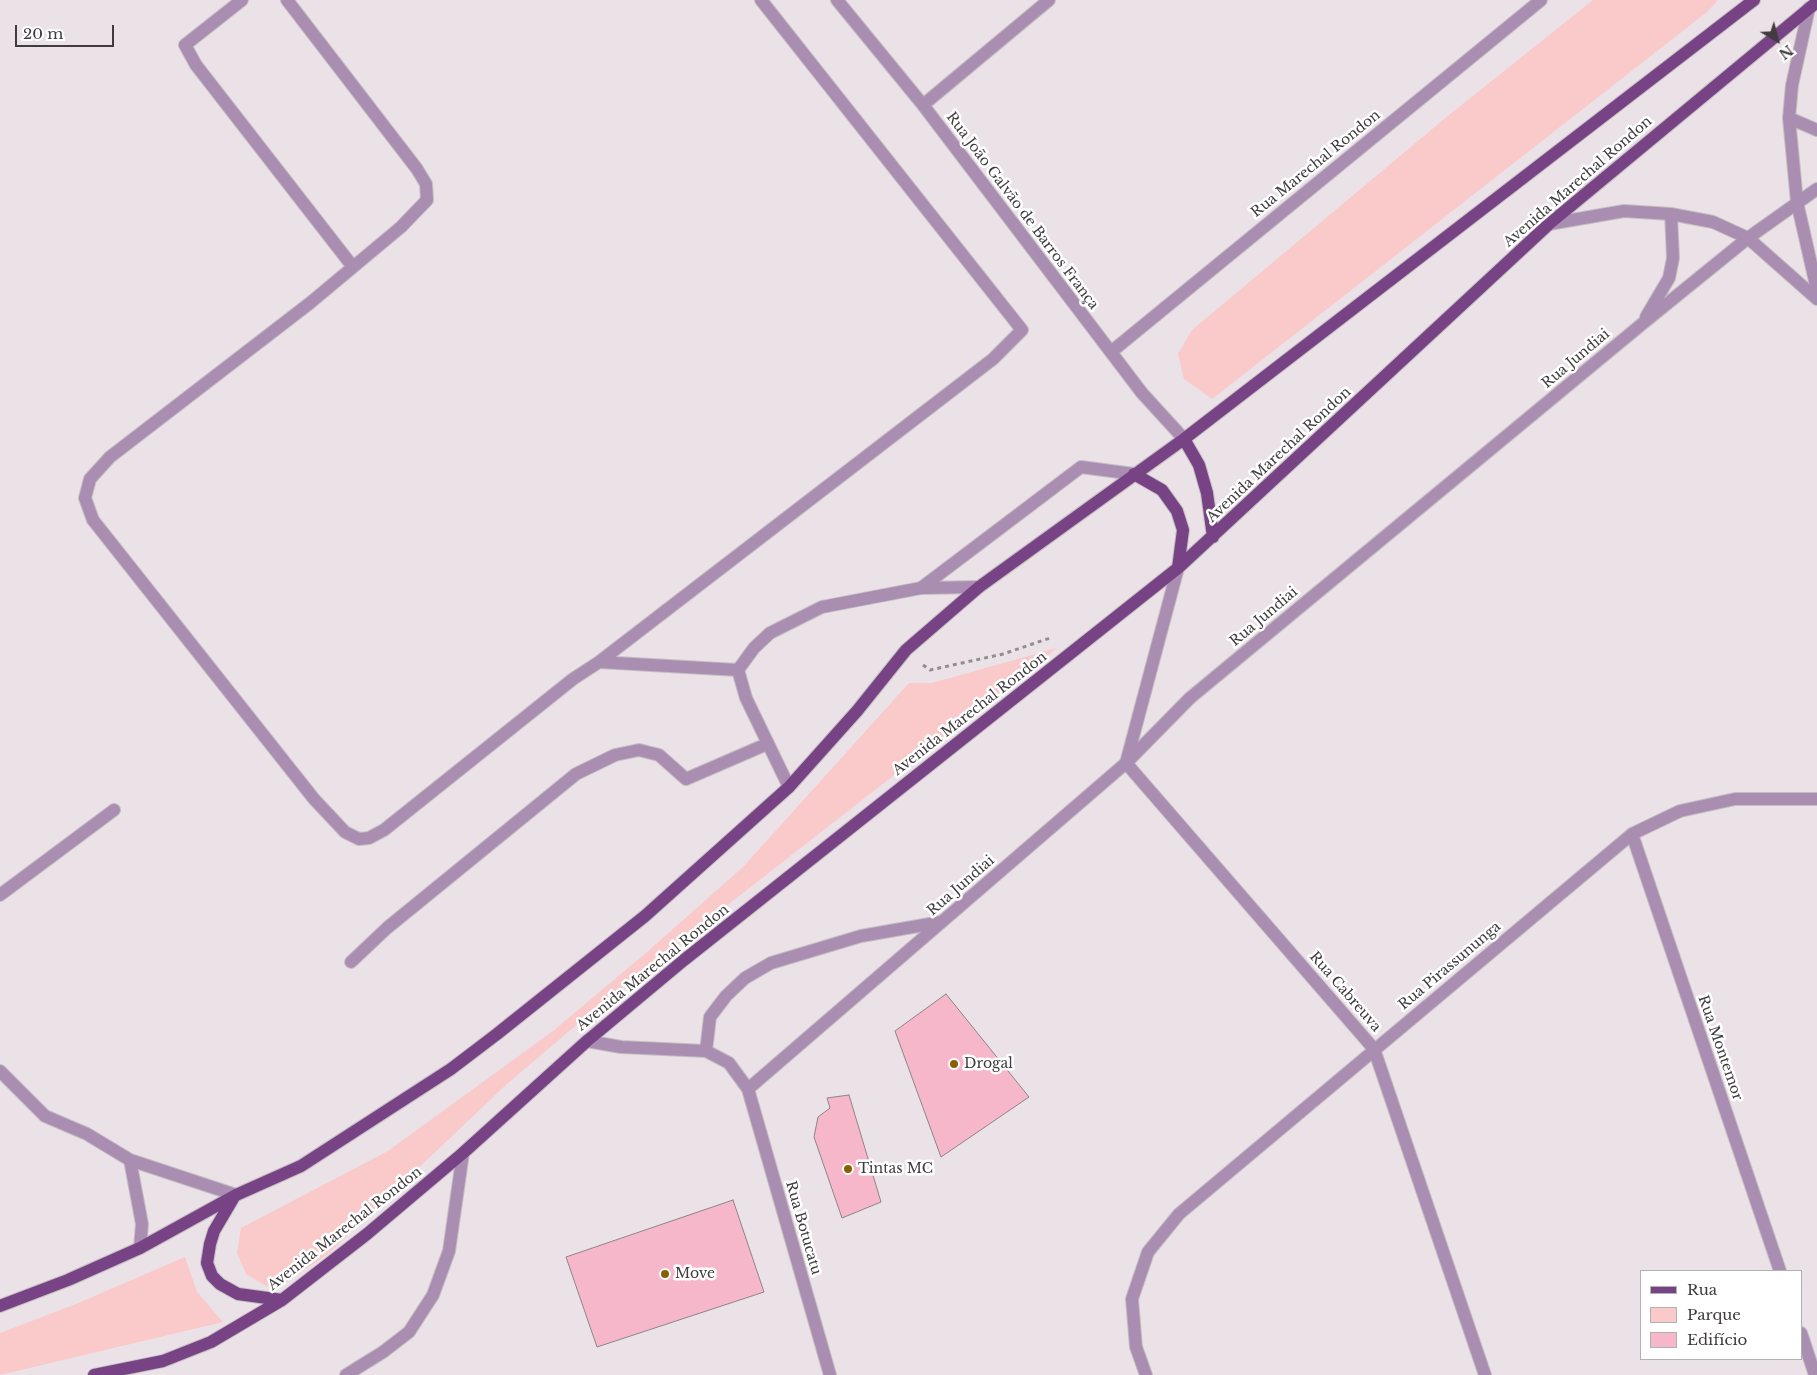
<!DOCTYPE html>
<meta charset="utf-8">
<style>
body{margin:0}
#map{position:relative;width:1817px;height:1375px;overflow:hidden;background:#eae2e7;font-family:"Libre Baskerville",serif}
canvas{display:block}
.legend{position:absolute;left:1640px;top:1270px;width:162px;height:90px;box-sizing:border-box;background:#fff;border:1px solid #b2b1b2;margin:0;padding:6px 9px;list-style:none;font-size:15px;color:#3f3b3e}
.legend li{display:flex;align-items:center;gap:10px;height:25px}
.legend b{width:25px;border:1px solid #b2b1b2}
.north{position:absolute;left:1752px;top:15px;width:50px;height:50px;-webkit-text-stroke:4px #fff;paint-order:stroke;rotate:143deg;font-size:14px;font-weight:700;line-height:20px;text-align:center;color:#3f3b3e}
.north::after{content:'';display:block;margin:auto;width:18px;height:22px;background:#3f3b3e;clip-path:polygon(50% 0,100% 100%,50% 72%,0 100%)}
.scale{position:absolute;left:15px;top:25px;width:99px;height:22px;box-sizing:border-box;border:2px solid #3f3b3e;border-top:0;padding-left:6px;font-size:15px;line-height:18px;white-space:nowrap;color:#3f3b3e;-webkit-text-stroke:4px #fff;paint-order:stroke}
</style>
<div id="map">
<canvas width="1817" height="1375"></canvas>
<ul class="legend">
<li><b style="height:6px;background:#774385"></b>Rua</li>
<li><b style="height:14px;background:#fac9c9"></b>Parque</li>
<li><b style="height:14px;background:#f7b7cb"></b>Edifício</li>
</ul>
<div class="north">N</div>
<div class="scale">20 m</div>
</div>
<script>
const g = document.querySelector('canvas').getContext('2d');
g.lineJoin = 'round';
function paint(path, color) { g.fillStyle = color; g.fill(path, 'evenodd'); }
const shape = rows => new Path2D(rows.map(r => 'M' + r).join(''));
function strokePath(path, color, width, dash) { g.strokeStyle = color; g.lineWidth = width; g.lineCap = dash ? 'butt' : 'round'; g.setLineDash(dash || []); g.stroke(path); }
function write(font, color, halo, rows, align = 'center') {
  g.font = font + ' "Libre Baskerville",serif'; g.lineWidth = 5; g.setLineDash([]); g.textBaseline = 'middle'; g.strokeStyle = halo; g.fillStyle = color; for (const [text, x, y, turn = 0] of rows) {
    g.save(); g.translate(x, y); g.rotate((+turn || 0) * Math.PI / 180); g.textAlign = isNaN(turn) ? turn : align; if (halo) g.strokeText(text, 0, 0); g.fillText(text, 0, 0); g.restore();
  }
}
const green = shape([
 [1593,0,1718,0,1707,12,1212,399,1184,379,1178,354,1192,330,1449,115],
 [1057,648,607,999,508,1083,328,1254,285,1283,266,1286,246,1274,237,1253,241,1228,388,1151,553,1031,647,952,743,867,909,683,932,683],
 [185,1257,197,1292,223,1322,0,1375,0,1333,76,1304]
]);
const building = shape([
 [946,994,1029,1097,941,1157,895,1031,946,994],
 [849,1095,881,1202,842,1218,814,1137,818,1117,830,1108,827,1098,849,1095],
 [733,1200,764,1292,597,1347,566,1257,733,1200]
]);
const path = shape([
 [923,665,930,670,1003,654,1050,638]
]);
const minor = shape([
 [242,0,185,45,196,65,353,267],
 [287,0,417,169,426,184,427,200,401,227,310,303,110,457,90,479,85,498,93,520,314,799,345,832,359,839,369,838,384,830,573,679,599,662,738,670],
 [837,0,923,105,1142,393,1184,439],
 [1809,8,1792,85,1789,118,1797,202,1817,290],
 [923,105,1049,0],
 [1789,118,1817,130],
 [1549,224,1624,211,1671,214,1713,222,1748,238,1817,299],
 [1646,317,1669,278,1673,258,1671,214],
 [1111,352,1541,0],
 [1178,568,1126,763,1374,1049,1485,1375],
 [921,588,1081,467,1134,474],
 [599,662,993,359,1022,330,761,0],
 [789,787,746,698,738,670,754,648,770,633,822,607,921,588,979,587],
 [1632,834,1780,1271],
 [0,895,114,810],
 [351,962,387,928,576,774,615,755,639,750,659,755,686,779,767,744],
 [587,1041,621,1047,706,1051,729,1063,748,1089,830,1375],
 [706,1051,710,1017,726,996,745,978,771,963,861,936,941,922],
 [0,1071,45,1116,87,1134,130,1160,236,1195],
 [748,1089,1126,763,1190,698,1642,324,1748,238,1817,189],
 [130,1160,142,1224,140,1248],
 [1801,1333,1815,1375],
 [346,1375,383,1352,409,1332,433,1295,449,1251,463,1153],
 [1146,1375,1136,1347,1132,1299,1148,1252,1179,1214,1632,834,1680,811,1735,799,1817,799]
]);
const major = shape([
 [1184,439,1199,465,1207,493,1213,537],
 [1134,474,1162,490,1177,511,1183,530,1178,568],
 [234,1197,214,1231,210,1244,207,1263,212,1276,220,1284,238,1294,282,1300],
 [0,1306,68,1280,140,1248,236,1195,301,1166,451,1069,497,1034,645,916,789,787,857,711,906,650,979,587,1184,439,1754,0],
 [94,1375,163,1361,211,1342,282,1300,367,1234,463,1153,587,1041,684,960,1178,568,1549,224,1817,2]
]);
const markers = [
 [954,1064,5,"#8a5f01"],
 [848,1169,5,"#8a5f01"],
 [665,1274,5,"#8a5f01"]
];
const streetNames = [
 ["Rua Marechal Rondon",1316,164,-39],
 ["Avenida Marechal Rondon",1578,182,-41],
 ["Rua João Galvão de Barros França",1022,211,53],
 ["Rua Jundiai",1576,359,-40],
 ["Avenida Marechal Rondon",1279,455,-43],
 ["Rua Jundiai",1264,617,-40],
 ["Avenida Marechal Rondon",970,714,-38],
 ["Rua Jundiai",961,886,-41],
 ["Rua Pirassununga",1450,966,-40],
 ["Avenida Marechal Rondon",653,968,-39],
 ["Rua Cabreuva",1345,992,49],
 ["Rua Montemor",1720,1048,71],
 ["Rua Botucatu",803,1228,74],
 ["Avenida Marechal Rondon",345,1229,-38]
];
const poiNames = [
 ["Drogal",964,1064],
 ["Tintas MC",858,1169],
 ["Move",675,1274]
];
paint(green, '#fac9c9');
paint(building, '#f7b7cb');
strokePath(building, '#8d8487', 1);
strokePath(minor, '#c4bdc2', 14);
strokePath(major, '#c4bdc2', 14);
strokePath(path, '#948e92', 3, [4, 4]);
strokePath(minor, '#aa8eb2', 12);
strokePath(major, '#774385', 12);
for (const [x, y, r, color] of markers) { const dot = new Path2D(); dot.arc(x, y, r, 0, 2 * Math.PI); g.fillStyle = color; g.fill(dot); strokePath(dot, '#fff', 2); }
write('14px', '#3f3b3e', '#fff', streetNames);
write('14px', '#3f3b3e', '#fff', poiNames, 'left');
</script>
